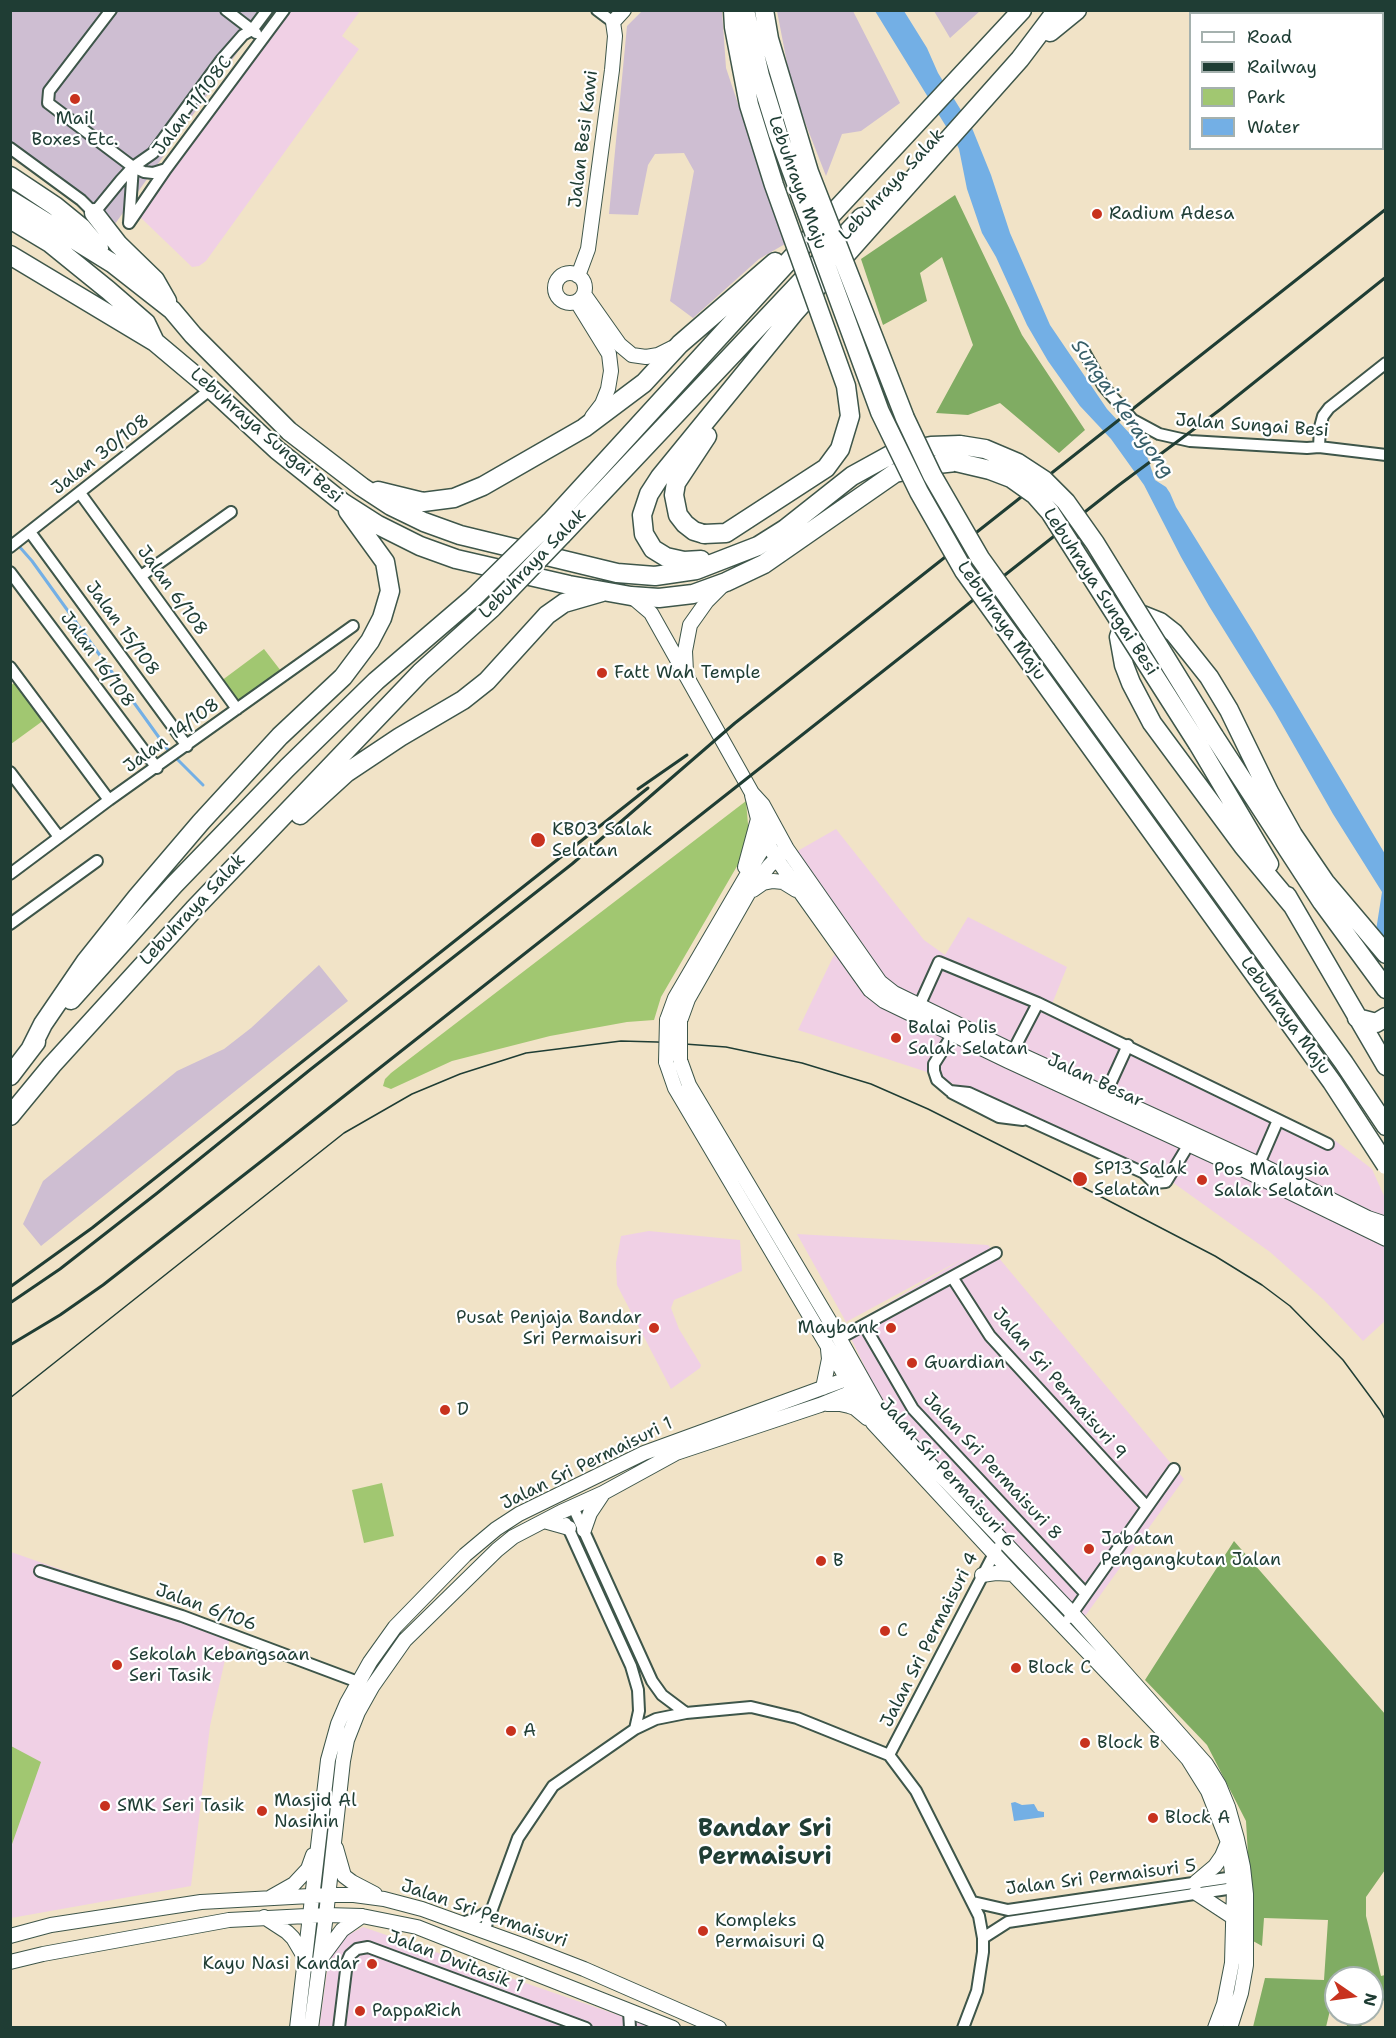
<!DOCTYPE html>
<style>
body{margin:0}
#map{position:relative;width:1396px;height:2038px;overflow:hidden;background:#f1e3c7;font-family:"Shantell Sans",sans-serif}
canvas{display:block}
.frame{position:absolute;inset:0;border:12px solid #1f3d34;pointer-events:none}
.legend{position:absolute;left:1189px;top:12px;width:195px;height:138px;box-sizing:border-box;background:#fff;border:2px solid #a5b1ae;margin:0;padding:8px 10px;list-style:none;font-size:18px;color:#1f3d34}
.legend li{display:flex;align-items:center;gap:12px;height:30px}
.legend b{width:30px;border:2px solid #a5b1ae}
.north{position:absolute;left:1324px;top:1966px;width:60px;height:60px;box-sizing:border-box;background:#fff;border:2px solid #a5b1ae;border-radius:50%;rotate:103deg;font-size:16px;font-weight:700;line-height:24px;text-align:center;color:#1f3d34}
.north::after{content:'';display:block;margin:auto;width:21px;height:27px;background:#c8321e;clip-path:polygon(50% 0,100% 100%,50% 72%,0 100%)}
</style>
<div id="map">
<canvas width="1396" height="2038"></canvas>
<div class="frame"></div>
<ul class="legend">
<li><b style="height:8px;background:#fff"></b>Road</li>
<li><b style="height:8px;background:#1f3d34"></b>Railway</li>
<li><b style="height:16px;background:#a1c771"></b>Park</li>
<li><b style="height:16px;background:#73afe5"></b>Water</li>
</ul>
<div class="north">N</div>
</div>
<script>
const g = document.querySelector('canvas').getContext('2d');
g.lineJoin = 'round';
function paint(path, color) { g.fillStyle = color; g.fill(path, 'evenodd'); }
const shape = rows => new Path2D(rows.map(r => 'M' + r).join(''));
function strokePath(path, color, width, dash) { g.strokeStyle = color; g.lineWidth = width; g.lineCap = dash ? 'butt' : 'round'; g.setLineDash(dash || []); g.stroke(path); }
function write(font, color, halo, rows, align = 'center') {
  g.font = font + ' "Shantell Sans",sans-serif'; g.lineWidth = 4.5; g.setLineDash([]); g.textBaseline = 'middle'; g.strokeStyle = halo; g.fillStyle = color; for (const [text, x, y, turn = 0] of rows) {
    g.save(); g.translate(x, y); g.rotate((+turn || 0) * Math.PI / 180); g.textAlign = isNaN(turn) ? turn : align; if (halo) g.strokeText(text, 0, 0); g.fillText(text, 0, 0); g.restore();
  }
}
const built = shape([
 [291,11,360,11,342,36,359,49,206,261,199,266,192,267,139,216],
 [836,829,924,940,945,955,968,917,1067,967,1052,1004,1142,1046,1333,1139,1372,1169,1385,1198,1385,1321,1363,1341,1324,1300,1270,1252,1161,1174,1092,1146,924,1071,798,1030,833,957,850,936,794,853],
 [649,1231,740,1240,742,1271,674,1300,671,1308,679,1329,701,1365,700,1368,671,1389,617,1285,616,1263,621,1236],
 [797,1234,988,1245,1184,1479,1083,1619,894,1416,874,1386,846,1328,966,1257,846,1322],
 [11,1552,232,1629,210,1726,191,1886,11,1918],
 [363,1927,650,2026,653,2028,319,2028,329,1958,348,1935]
]);
const industrial = shape([
 [10,11,267,11,115,224,11,155],
 [642,11,722,11,726,68,785,244,759,259,693,318,670,301,694,171,684,153,655,154,648,165,638,215,609,214,627,26],
 [777,11,853,11,900,103,861,131,842,134,826,176,792,89],
 [934,11,980,11,950,38],
 [319,965,348,1001,41,1246,23,1224,43,1181,177,1071,224,1049,251,1028]
]);
const green = shape([
 [264,649,281,671,238,703,221,681],
 [17,681,44,720,11,744,10,686],
 [746,801,749,836,740,861,661,997,654,1020,627,1022,550,1036,452,1061,391,1089,383,1086,385,1079,391,1073],
 [382,1483,394,1536,364,1543,352,1490],
 [11,1746,41,1762,11,1847]
]);
const forest = shape([
 [955,195,1022,335,1085,430,1059,453,1000,403,968,415,936,413,973,345,942,257,920,273,927,301,883,325,861,259],
 [1234,1541,1385,1714,1385,1870,1366,1897,1366,1916,1381,1976,1385,1975,1385,2000,1372,2005,1372,1978,1336,1978,1336,1996,1332,2002,1326,2027,1253,2027,1265,1978,1324,1980,1328,1920,1264,1918,1262,1946,1253,1941,1246,1821,1207,1745,1145,1680],
 [1346,2014,1365,2014,1361,2027,1347,2027]
]);
const water = shape([
 [875,11,904,11,927,48,938,73,972,128,991,175,1010,233,1050,325,1107,409,1145,450,1155,480,1166,487,1170,493,1176,507,1254,633,1385,854,1385,947,1375,937,1382,892,1333,814,1275,712,1209,606,1181,557,1144,485,1111,439,1080,406,1048,361,1027,325,996,257,982,233,967,189,959,149,955,141],
 [1015,1802,1022,1805,1034,1804,1038,1811,1044,1812,1044,1817,1014,1821,1011,1803]
]);
const stream = shape([
 [10,536,32,561,168,750,203,785]
]);
const street = shape([
 [111,10,49,91,48,103,133,167,144,172,153,173,166,169],
 [226,10,256,33],
 [597,10,613,22],
 [10,148,81,200,94,213,121,180,133,167,153,153,222,59,243,35,252,30,267,10],
 [129,223,166,169,284,10],
 [129,223,133,167],
 [1083,350,1104,387,1133,420,1159,434,1190,441,1307,448,1319,447,1386,455],
 [1319,447,1320,427,1323,416,1329,408,1386,363],
 [80,493,237,709],
 [30,532,187,746],
 [10,547,211,389],
 [10,572,157,768],
 [141,576,231,512],
 [10,667,109,800],
 [10,772,59,837],
 [10,874,109,800,353,626],
 [10,924,97,861],
 [920,1004,939,962,1038,1003,1328,1144],
 [953,1034,934,1064,934,1071,937,1080,950,1091,969,1093,1144,1173,1154,1183,1166,1182,1189,1144],
 [1013,1051,1038,1003],
 [952,1093,999,1117,1023,1120],
 [1106,1093,1128,1045],
 [1259,1164,1278,1120],
 [952,1277,990,1336,1147,1507],
 [864,1325,913,1409,1086,1594],
 [840,1338,996,1253],
 [573,1507,652,1681,662,1695,686,1713],
 [566,1523,631,1666,638,1690,639,1711,635,1729],
 [40,1571,182,1616,358,1682],
 [1069,1618,1174,1469],
 [889,1755,997,1548],
 [973,1902,1008,1910,1234,1877],
 [462,1923,477,1918,492,1909],
 [484,1931,518,1838,553,1786,635,1729,656,1719,686,1713,751,1707,797,1718,889,1755,916,1791,979,1916,983,1938,983,1952,977,1991,963,2028],
 [983,1938,1008,1922,1234,1888],
 [629,2011,630,2028],
 [339,2028,347,1962,350,1955,357,1949,368,1947,586,2028]
]);
const secondary = shape([
 '555 288a15 15 0 1 1 30 0a15 15 0 1 1-30 0Z',
 [578,276,588,249,612,70,615,36,613,22,624,10],
 [584,294,620,345,632,355,646,357,658,355,672,348],
 [577,302,609,354,611,371,608,389,602,404,592,417],
 [631,596,651,613,752,793,763,805,787,849,880,982,894,993,1013,1051,1259,1164,1368,1218,1386,1224],
 [686,672,685,651,690,625,707,601,724,584],
 [752,795,758,819,767,842,776,858,870,990,884,1001,1008,1061,1244,1170,1386,1239],
 [745,867,758,819],
 [753,890,763,883,773,881,783,882,796,890],
 [667,1020,675,998,758,856,767,842,774,837],
 [680,1021,688,999,749,892,769,866,783,852],
 [680,1060,689,1085,829,1320,882,1414,1072,1613,1206,1764,1219,1785,1228,1807,1237,1839,1243,1867,1246,1894,1246,1965,1241,1993,1230,2028],
 [666,1062,675,1088,873,1423,1013,1574,1164,1732,1188,1759,1208,1791,1228,1842,1234,1888,1232,1963,1224,2004,1215,2028],
 [823,1388,829,1359,828,1349],
 [827,1404,840,1404,849,1406,855,1408,867,1418],
 [544,1521,569,1528],
 [584,1530,590,1513,602,1495],
 [982,1575,996,1573,1013,1574],
 [336,1848,344,1876,352,1882,375,1894],
 [1196,1882,1215,1866,1222,1856,1228,1842],
 [1196,1893,1234,1918],
 [271,1897,294,1884,308,1869,313,1855],
 [264,1917,287,1932,293,1938,306,1960],
 [10,1936,51,1925,201,1902,328,1895,354,1895,384,1899,422,1909,522,1945,584,1969,719,2028],
 [322,1957,342,1930,362,1916],
 [10,1962,43,1954,229,1920,326,1915,362,1916,417,1927,673,2028],
 [297,2028,328,1760,338,1724,347,1703,370,1662,395,1627,465,1555,496,1529,519,1514,644,1453,855,1376],
 [311,2028,326,1915,343,1761,347,1740,358,1712,372,1687,405,1640,497,1550,513,1537,561,1512,603,1493,676,1453,820,1405,862,1388]
]);
const highway = shape([
 [1210,10,1220,14],
 [1363,14,1375,10],
 [1050,32,1077,10],
 [10,176,55,206,82,228,99,248],
 [10,200,112,263,172,310,193,335,289,431,362,487,391,506,424,522,460,535,617,573,655,576,696,570,758,546,785,529,852,476,892,454,931,446,960,445],
 [94,213,118,244,155,280,167,301],
 [10,219,50,243,108,290,146,323,155,342,211,389,277,450,342,502,378,525,420,546,456,559,569,585,631,596,659,598,693,594,726,582,764,564,895,473,937,464,956,462],
 [10,255,155,342],
 [378,491,423,502,454,498,483,486,584,428,644,383,680,344,775,262],
 [550,522,807,241,1022,10],
 [704,534,694,531,685,524,678,515,674,495,676,483,707,436],
 [562,535,862,217],
 [701,560,684,561,666,557,653,549,644,534,642,515,649,494,660,477,794,313,1020,59,1057,10],
 [1046,650,1344,1063,1386,1126],
 [1214,736,1322,902,1386,989],
 [1198,744,1269,864],
 [300,815,346,773,400,737,463,700,487,681,547,615,564,603,602,592],
 [1287,896,1386,1066],
 [1292,905,1243,846,1152,723,1131,683,1124,665,1119,637,1125,620,1140,614,1160,622,1174,633,1209,677,1229,710,1269,792,1293,835,1325,882,1386,954],
 [71,1000,174,885,287,768,376,681,474,597],
 [1357,1018,1376,1023,1386,1017],
 [30,1050,43,1024,86,961,137,897,201,822,280,736,343,677,370,641,382,618,390,591,385,562,348,511],
 [10,1076,36,1042],
 [10,1116,52,1065,194,909,421,672,492,608]
]);
const tram = shape([
 [10,1398,344,1133,412,1094,460,1074,526,1053,621,1041,657,1042,726,1047,802,1063,871,1084,928,1109,1065,1178,1215,1256,1262,1285,1290,1306,1343,1360,1380,1410,1386,1421]
]);
const rail = shape([
 [638,789,687,755],
 [10,1287,92,1228,648,788],
 [10,1303,60,1269,156,1194,311,1069,572,864,735,723,1386,209],
 [10,1345,60,1315,103,1285,263,1160,1119,485,1221,409,1386,277]
]);
const secondaryBridge = shape([
 [680,1060,680,1021],
 [666,1062,667,1020]
]);
const highwayBridge = shape([
 [745,10,760,76,778,134,880,412,919,492,964,571,1332,1082,1386,1165],
 [764,10,769,39,809,172,905,418,932,475,980,558,1046,650],
 [960,445,985,449,1018,463,1044,480,1066,502,1095,543,1214,736],
 [956,462,990,470,1011,478,1035,495,1050,512,1198,744],
 [704,534,726,533,826,468,840,449,850,416,846,386,774,185,749,105,734,27,733,10],
 [474,597,550,522],
 [492,608,562,535]
]);
const markers = [
 [75,99,6,"#c8321e"],
 [1097,214,6,"#c8321e"],
 [602,673,6,"#c8321e"],
 [538,840,8,"#c8321e"],
 [896,1038,6,"#c8321e"],
 [1080,1179,8,"#c8321e"],
 [1202,1180,6,"#c8321e"],
 [654,1328,6,"#c8321e"],
 [891,1328,6,"#c8321e"],
 [912,1363,6,"#c8321e"],
 [445,1410,6,"#c8321e"],
 [1089,1549,6,"#c8321e"],
 [821,1561,6,"#c8321e"],
 [885,1631,6,"#c8321e"],
 [117,1665,6,"#c8321e"],
 [1016,1668,6,"#c8321e"],
 [511,1731,6,"#c8321e"],
 [1085,1743,6,"#c8321e"],
 [105,1806,6,"#c8321e"],
 [262,1811,6,"#c8321e"],
 [1153,1818,6,"#c8321e"],
 [703,1931,6,"#c8321e"],
 [372,1964,6,"#c8321e"],
 [360,2011,6,"#c8321e"]
];
const streetNames = [
 ["Jalan 11/108C",193,106,-53],
 ["Jalan Besi Kawi",584,139,-83],
 ["Lebuhraya Maju",797,183,70],
 ["Lebuhraya Salak",892,185,-47],
 ["Jalan Sungai Besi",1252,426,4],
 ["Lebuhraya Sungai Besi",266,436,41],
 ["Jalan 30/108",101,455,-38],
 ["Lebuhraya Salak",533,564,-46],
 ["Jalan 6/108",172,591,54],
 ["Lebuhraya Sungai Besi",1100,592,57],
 ["Lebuhraya Maju",1001,621,55],
 ["Jalan 15/108",122,629,54],
 ["Jalan 16/108",97,660,54],
 ["Jalan 14/108",172,736,-36],
 ["Lebuhraya Salak",193,910,-47],
 ["Lebuhraya Maju",1285,1016,54],
 ["Jalan Besar",1095,1081,25],
 ["Jalan Sri Permaisuri 9",1059,1384,49],
 ["Jalan Sri Permaisuri 1",587,1464,-26],
 ["Jalan Sri Permaisuri 8",992,1467,47],
 ["Jalan Sri Permaisuri 6",947,1473,48],
 ["Jalan 6/106",206,1608,20],
 ["Jalan Sri Permaisuri 4",930,1640,-63],
 ["Jalan Sri Permaisuri 5",1101,1878,-7],
 ["Jalan Sri Permaisuri",484,1914,19],
 ["Jalan Dwitasik 1",455,1962,21]
];
const poiNames = [
 ["Mail",75,119,"center"],
 ["Boxes Etc.",75,140,"center"],
 ["Radium Adesa",1109,214],
 ["Fatt Wah Temple",614,673],
 ["KB03 Salak",552,830],
 ["Selatan",552,851],
 ["Balai Polis",908,1028],
 ["Salak Selatan",908,1049],
 ["SP13 Salak",1094,1169],
 ["Selatan",1094,1190],
 ["Pos Malaysia",1214,1170],
 ["Salak Selatan",1214,1191],
 ["Pusat Penjaja Bandar",642,1318,"right"],
 ["Sri Permaisuri",642,1339,"right"],
 ["Maybank",879,1328,"right"],
 ["Guardian",924,1363],
 ["D",457,1410],
 ["Jabatan",1101,1539],
 ["Pengangkutan Jalan",1101,1560],
 ["B",833,1561],
 ["C",897,1631],
 ["Sekolah Kebangsaan",129,1655],
 ["Seri Tasik",129,1676],
 ["Block C",1028,1668],
 ["A",523,1731],
 ["Block B",1097,1743],
 ["Masjid Al",274,1801],
 ["Nasihin",274,1822],
 ["SMK Seri Tasik",117,1806],
 ["Block A",1165,1818],
 ["Kompleks",715,1921],
 ["Permaisuri Q",715,1942],
 ["Kayu Nasi Kandar",360,1964,"right"],
 ["PappaRich",372,2011]
];
const waterNames = [
 ["Sungai Kerayong",1122,409,55]
];
const districtNames = [
 ["Bandar Sri",765,1830],
 ["Permaisuri",765,1858]
];
paint(built, '#f0d0e5');
paint(industrial, '#cebed2');
paint(green, '#a1c771');
paint(forest, '#80ac63');
paint(water, '#73afe5');
strokePath(stream, '#73afe5', 3);
strokePath(street, '#3e564a', 14);
strokePath(secondary, '#3e564a', 16);
strokePath(highway, '#3e564a', 21);
strokePath(street, '#fff', 10);
strokePath(secondary, '#fff', 14);
strokePath(highway, '#fff', 18);
strokePath(tram, '#1f3d34', 1.5);
strokePath(rail, '#1f3d34', 3);
strokePath(secondaryBridge, '#3e564a', 16, []);
strokePath(highwayBridge, '#3e564a', 21, []);
strokePath(secondaryBridge, '#fff', 14);
strokePath(highwayBridge, '#fff', 18);
for (const [x, y, r, color] of markers) { const dot = new Path2D(); dot.arc(x, y, r, 0, 2 * Math.PI); g.fillStyle = color; g.fill(dot); strokePath(dot, '#fff', 2); }
write('18px', '#1f3d34', '#fff', streetNames);
write('18px', '#1f3d34', '#fff', poiNames, 'left');
write('italic 20px', '#385f69', '#fff', waterNames);
write('bold 24px', '#1f3d34', '#fff', districtNames);
</script>
